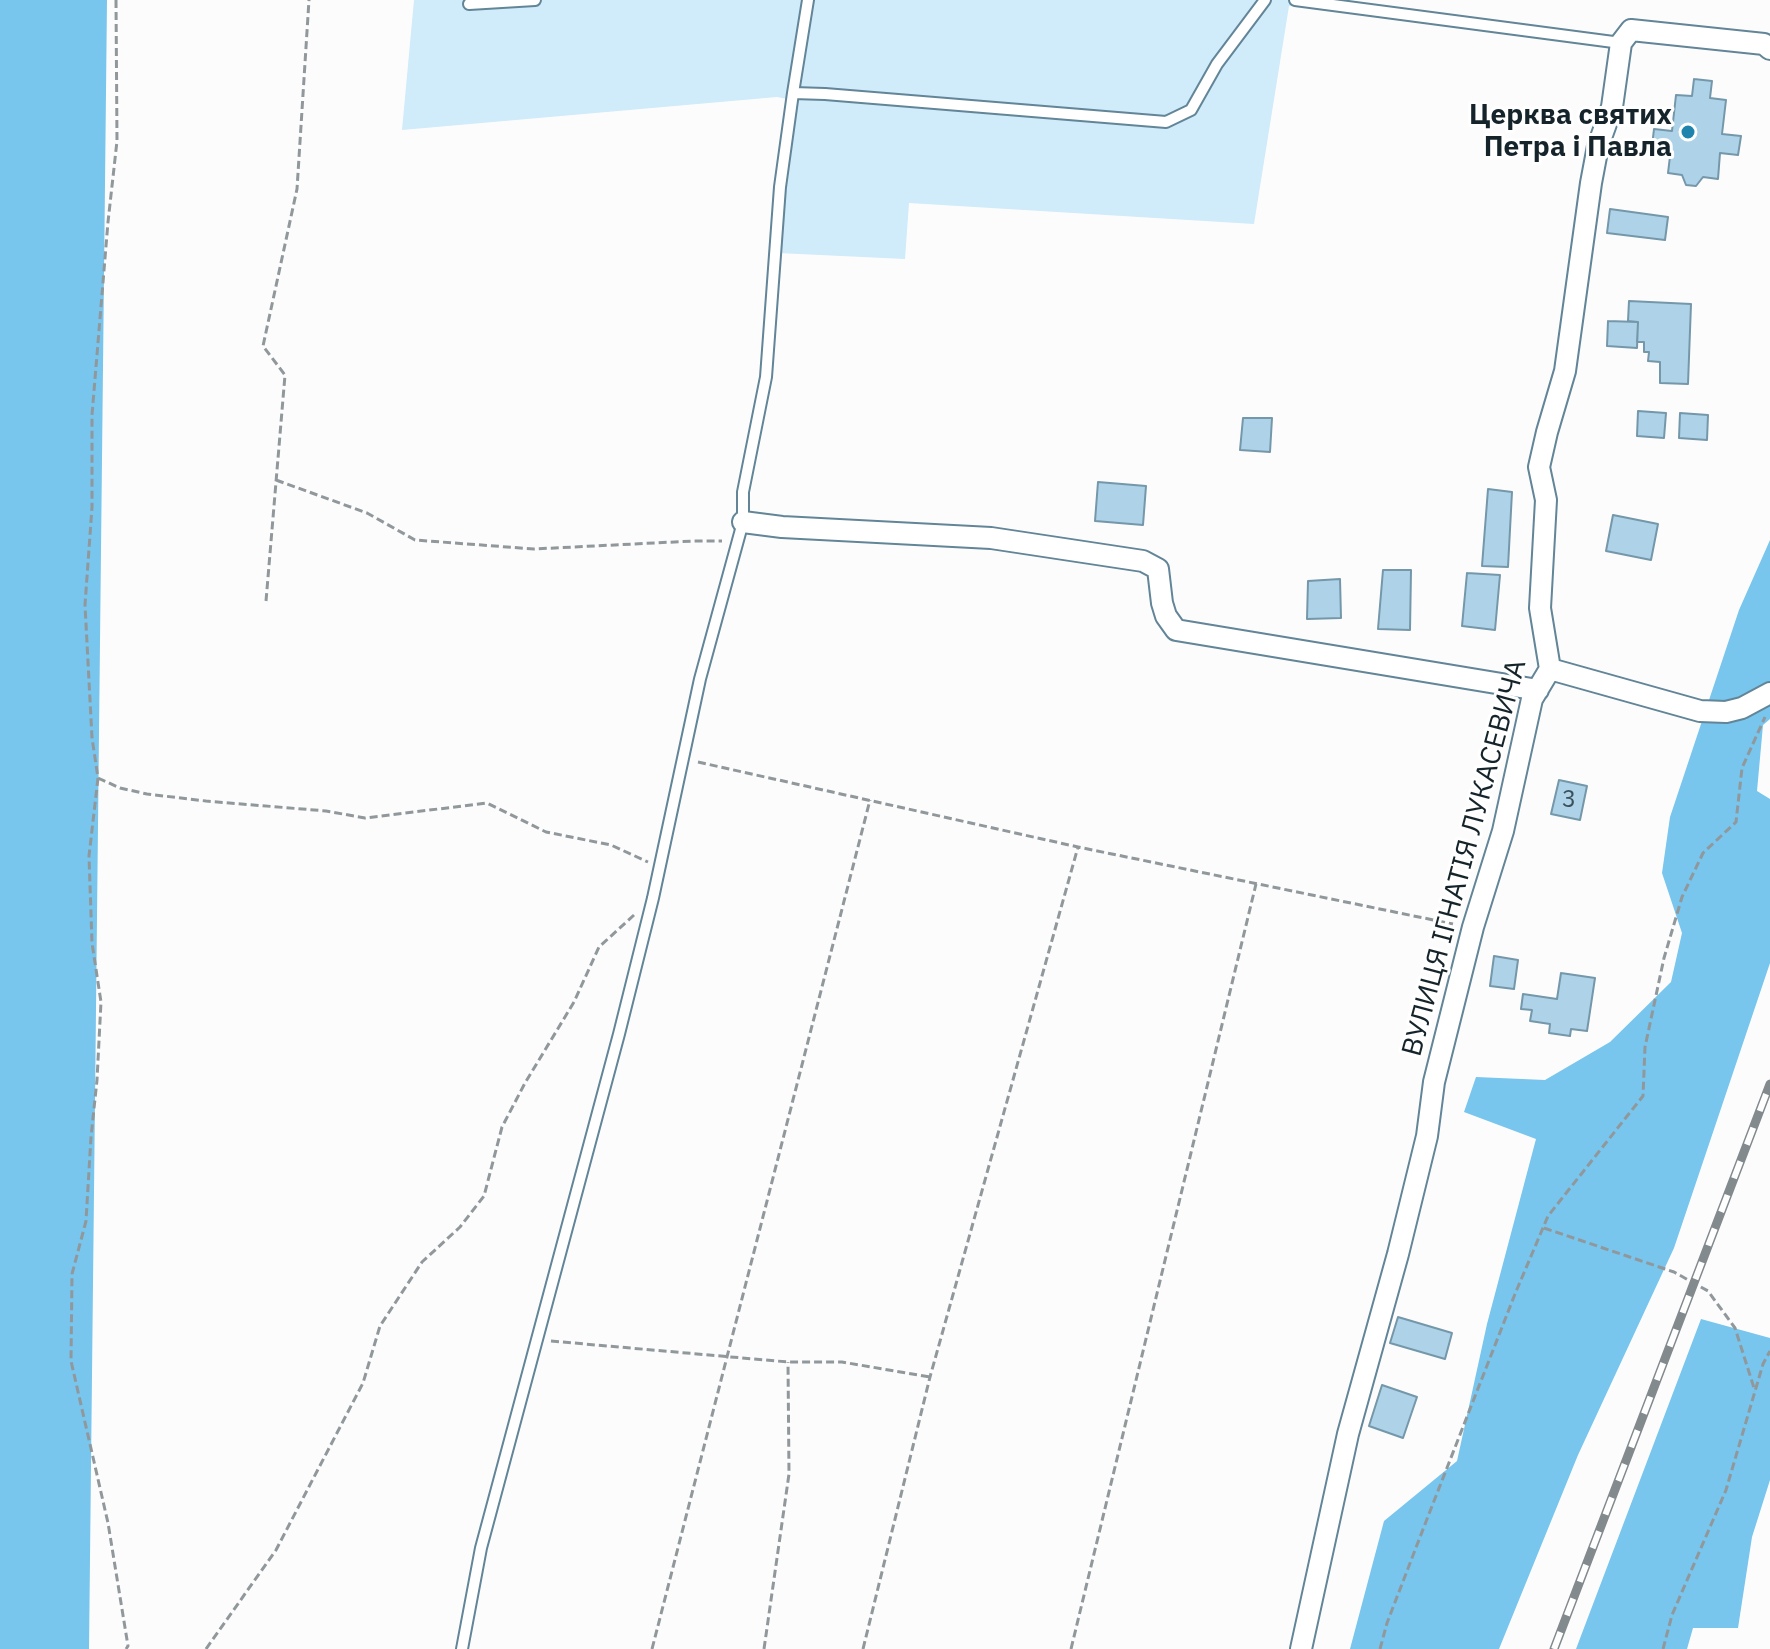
<!DOCTYPE html>
<meta charset="utf-8">
<style>
body{margin:0}
canvas{display:block;background:#fcfcfc}
</style>
<canvas width="1770" height="1649"></canvas>
<script>
const g = document.querySelector('canvas').getContext('2d');
g.lineJoin = 'round';
function paint(path, color) { g.fillStyle = color; g.fill(path, 'evenodd'); }
const shape = rows => new Path2D(rows.map(r => 'M' + r).join(''));
function strokePath(path, color, width, dash) { g.strokeStyle = color; g.lineWidth = width; g.lineCap = dash ? 'butt' : 'round'; g.setLineDash(dash || []); g.stroke(path); }
function write(font, color, halo, rows, align = 'center') {
  g.font = font + ' "IBM Plex Sans",sans-serif'; g.lineWidth = 6; g.setLineDash([]); g.textBaseline = 'middle'; g.strokeStyle = halo; g.fillStyle = color; for (const [text, x, y, turn = 0] of rows) {
    g.save(); g.translate(x, y); g.rotate((+turn || 0) * Math.PI / 180); g.textAlign = isNaN(turn) ? turn : align; if (halo) g.strokeText(text, 0, 0); g.fillText(text, 0, 0); g.restore();
  }
}
const green = shape([
 [414,0,1328,0,1326,8,1289,6,1254,224,909,203,905,259,778,253,798,101,777,97,402,130]
]);
const forest = shape([
 [0,0,107,0,89,1649,0,1649],
 [1770,540,1770,719,1763,725,1757,791,1770,799,1770,963,1674,1248,1578,1455,1499,1649,1350,1649,1384,1521,1457,1461,1487,1324,1536,1139,1464,1112,1476,1077,1545,1080,1610,1042,1671,982,1682,933,1662,873,1670,817,1739,610],
 [1701,1319,1770,1338,1770,1480,1752,1537,1738,1628,1693,1628,1687,1649,1576,1649]
]);
const building = shape([
 [1694,79,1712,81,1710,98,1726,100,1722,134,1741,136,1738,155,1720,153,1718,179,1703,177,1696,186,1686,185,1682,175,1668,173,1671,148,1652,146,1654,129,1672,131,1676,95,1692,96,1694,79],
 [1610,209,1668,217,1665,240,1607,233,1610,209],
 [1629,301,1691,304,1688,384,1660,383,1660,362,1648,361,1649,352,1644,352,1644,342,1637,342,1638,322,1628,321,1629,301],
 [1608,321,1638,322,1637,348,1607,346,1608,321],
 [1638,411,1666,413,1664,438,1637,436,1638,411],
 [1680,413,1708,415,1707,440,1679,438,1680,413],
 [1243,418,1272,418,1270,452,1240,450,1243,418],
 [1098,482,1146,486,1143,525,1095,521,1098,482],
 [1488,489,1512,492,1508,567,1482,566,1488,489],
 [1613,515,1658,524,1651,560,1606,551,1613,515],
 [1383,570,1411,570,1410,630,1378,629,1383,570],
 [1467,573,1500,575,1495,630,1462,626,1467,573],
 [1340,579,1341,618,1307,619,1308,581,1340,579],
 [1559,780,1587,786,1580,820,1551,814,1559,780],
 [1494,956,1518,960,1514,989,1490,986,1494,956],
 [1561,973,1595,978,1587,1031,1571,1029,1570,1036,1549,1033,1550,1024,1530,1021,1532,1010,1521,1009,1523,994,1557,999,1561,973],
 [1398,1317,1452,1333,1445,1359,1390,1343,1398,1317],
 [1382,1385,1417,1397,1403,1438,1369,1426,1382,1385]
]);
const path = shape([
 [116,0,117,141,108,222,92,415,92,507,85,605,92,738,98,778,89,856,92,943,101,1002,97,1080,91,1137,86,1221,72,1274,71,1361,108,1523,128,1646,126,1649],
 [276,480,367,513,415,540,534,549,694,541,722,541],
 [266,601,285,375,263,346,297,189,309,0],
 [698,762,1078,847,1453,924],
 [98,778,120,788,147,794,206,801,326,811,365,818,487,803,546,832,611,845,648,862],
 [1544,1228,1674,1272,1708,1291,1735,1328,1755,1391],
 [551,1341,788,1362,842,1362,930,1377],
 [206,1649,276,1550,363,1383,380,1326,422,1262,460,1227,484,1196,502,1127,525,1083,574,1002,599,947,634,915],
 [652,1649,870,800],
 [764,1649,789,1474,788,1362],
 [863,1649,930,1377,1078,847],
 [1071,1649,1256,884],
 [1380,1649,1387,1623,1427,1519,1515,1294,1548,1216,1643,1096,1645,1047,1664,958,1682,897,1703,853,1736,822,1742,768,1765,717],
 [1663,1649,1672,1615,1726,1490,1763,1364,1770,1351]
]);
const lane = shape([
 [1295,0,1621,43],
 [469,4,535,0],
 [793,93,808,0],
 [462,1649,481,1548,619,1034,653,898,700,679,743,522,743,492,766,377,780,187,793,93,825,94,1166,122,1191,110,1217,64,1265,0]
]);
const street = shape([
 [743,522,782,527,991,538,1143,561,1158,569,1162,603,1166,616,1176,630,1538,690],
 [1550,669,1700,711,1726,712,1742,708,1770,693],
 [1301,1649,1348,1434,1398,1254,1427,1136,1434,1082,1473,927,1503,831,1532,699,1550,669,1540,608,1546,500,1539,467,1547,432,1565,371,1591,183,1598,146,1612,107,1621,43,1631,30,1764,44,1770,49]
]);
const rail = shape([
 [1554,1649,1770,1084]
]);
const markers = [
 [1688,132,8,"#1e83ad"]
];
const numberNames = [
 ["3",1569,800]
];
const poiNames = [
 ["Церква святих",1672,116],
 ["Петра і Павла",1672,148]
];
const streetNames = [
 ["ВУЛИЦЯ ІГНАТІЯ ЛУКАСЕВИЧА",1465,858,-75]
];
paint(green, '#d0ebfa');
paint(forest, '#78c5ed');
paint(building, '#aed3e8');
strokePath(building, '#7497aa', 2);
strokePath(lane, '#628598', 14);
strokePath(street, '#628598', 24);
strokePath(path, '#91989b', 3, [8, 4]);
strokePath(lane, '#fff', 10);
strokePath(street, '#fff', 20);
strokePath(rail, '#828a8e', 9);
strokePath(rail, '#fff', 6, [18]);
for (const [x, y, r, color] of markers) { const dot = new Path2D(); dot.arc(x, y, r, 0, 2 * Math.PI); g.fillStyle = color; g.fill(dot); strokePath(dot, '#fff', 3); }
write('24px', '#3b505a', null, numberNames);
write('bold 28px', '#15242b', '#fff', poiNames, 'right');
write('28px', '#15242b', '#fff', streetNames);
</script>
